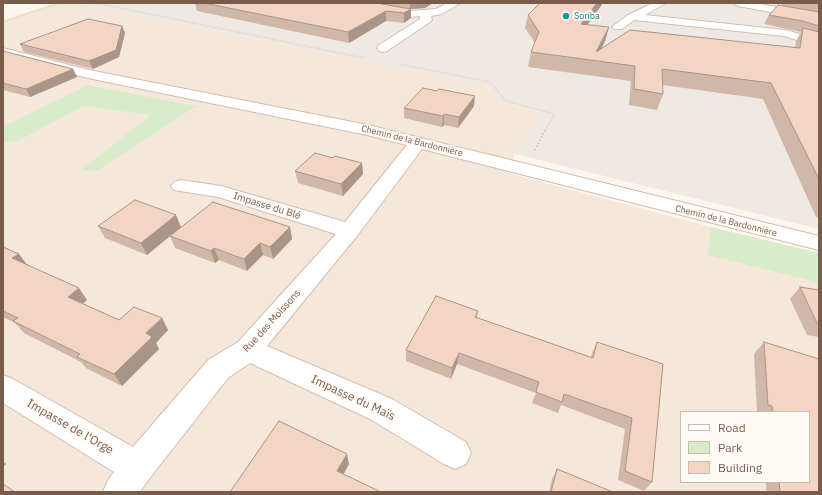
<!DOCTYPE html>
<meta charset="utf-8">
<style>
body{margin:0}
#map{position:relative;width:822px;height:495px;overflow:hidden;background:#fdf6ec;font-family:"IBM Plex Sans",sans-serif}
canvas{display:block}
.frame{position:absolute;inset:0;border:4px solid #7a5c4d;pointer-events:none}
.legend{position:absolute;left:680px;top:411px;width:130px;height:72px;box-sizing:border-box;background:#fffaf3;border:1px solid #cabbb1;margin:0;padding:5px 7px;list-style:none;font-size:12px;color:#7a5c4d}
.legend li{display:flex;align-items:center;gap:8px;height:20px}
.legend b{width:20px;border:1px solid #cabbb1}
</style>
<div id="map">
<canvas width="822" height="495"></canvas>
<div class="frame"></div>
<ul class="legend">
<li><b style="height:5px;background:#fff"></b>Road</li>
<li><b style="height:11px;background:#d8ecc9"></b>Park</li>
<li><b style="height:11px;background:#f3d5c3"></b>Building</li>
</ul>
</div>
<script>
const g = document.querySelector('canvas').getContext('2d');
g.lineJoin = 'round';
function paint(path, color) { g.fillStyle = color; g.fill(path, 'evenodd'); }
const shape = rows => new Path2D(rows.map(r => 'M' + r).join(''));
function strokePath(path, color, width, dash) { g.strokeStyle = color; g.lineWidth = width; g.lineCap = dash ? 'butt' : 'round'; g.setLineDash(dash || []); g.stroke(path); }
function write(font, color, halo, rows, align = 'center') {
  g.font = font + ' "IBM Plex Sans",sans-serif'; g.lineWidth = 3.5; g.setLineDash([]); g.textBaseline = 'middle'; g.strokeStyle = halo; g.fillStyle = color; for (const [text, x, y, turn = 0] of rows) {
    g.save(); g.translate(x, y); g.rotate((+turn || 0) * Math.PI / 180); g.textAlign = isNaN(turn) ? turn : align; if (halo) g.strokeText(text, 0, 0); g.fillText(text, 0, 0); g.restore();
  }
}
const residential = shape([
 [56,3,78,3,486,85,498,102,542,112,504,172,711,227,708,255,819,283,819,492,3,492,3,20],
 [681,412,809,412,809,482,681,482]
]);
const industrial = shape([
 [77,3,819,3,819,229,515,154,542,112,498,102,486,85]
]);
const green = shape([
 [88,85,196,106,98,170,80,171,151,115,83,106,20,140,3,143,3,127],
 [711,227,819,253,819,283,707,255]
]);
const pathFar1 = shape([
 [96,3,364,58],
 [3,22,60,3],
 [399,64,490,82,506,101,554,114,545,131]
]);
const path = shape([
 [535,150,545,130]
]);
const minor = shape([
 [340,3,363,3,410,11,436,9,447,3,460,3,442,14,431,16,432,20,430,22,387,51,383,52,379,51,377,48,379,45,420,19,420,16,410,17,345,6,340,3],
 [653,3,666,3,645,15,785,30,819,39,819,47,784,36,634,20,622,29,614,29,612,27,628,15,653,3],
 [733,3,755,3,819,15,819,21,738,6,733,3],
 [3,48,89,70,368,125,819,236,819,250,422,149,357,236,267,346,392,399,466,442,471,453,466,464,455,469,444,464,370,419,250,363,228,378,149,479,140,492,103,492,108,480,114,472,3,403,3,375,13,379,133,447,208,360,238,342,336,234,218,197,174,190,171,186,174,182,181,180,221,186,345,222,407,145,367,135,88,78,3,56,3,48]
]);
const wall = shape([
 [195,3,433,3,425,8,411,9,411,18,404,23,386,21,349,43,197,11],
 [540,3,603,3,587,25,609,27,605,41,601,49,795,48,796,41,801,32,764,24,769,15,781,6,783,3,819,3,819,218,816,217,763,99,663,85,663,94,657,110,629,105,631,81,528,67,531,52,535,43,525,28,528,15],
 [122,26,125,33,119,57,93,69,24,52,20,44],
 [3,51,73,69,77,77,30,97,3,90],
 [474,106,458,128,444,125,442,127,404,118,404,108],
 [333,158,362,163,363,174,343,196,298,183,295,171],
 [98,226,181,227,147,255,105,238],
 [290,227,292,239,273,259,263,255,247,271,219,260,215,263,175,248,170,236],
 [3,247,19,254,28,266,87,300,83,304,119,320,162,318,168,330,156,343,159,349,122,386,86,368,81,362,24,333,15,323,3,317],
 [800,287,819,290,819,337,807,335,790,299],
 [478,311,477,318,591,357,592,353,597,342,663,364,652,482,644,491,618,480,625,429,561,405,558,413,532,403,536,393,457,364,451,379,406,361,406,350],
 [764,342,819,359,819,492,766,492,766,482,809,482,809,412,757,412,754,354],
 [557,469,613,492,549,492,552,479]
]);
const shadedWall = shape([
 [410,3,433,3,425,8,411,9,411,18,404,23,404,13,410,9],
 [597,3,603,3,578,38,581,24],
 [386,11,386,21,349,43,348,32],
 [122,26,125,33,119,57,93,69,89,61],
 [609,27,605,41,595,61,596,52],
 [73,69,77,77,30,97,26,89],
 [475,96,474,106,458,128,459,117],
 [444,114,444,125,442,127,443,116],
 [362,163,363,174,343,196,341,184],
 [176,215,181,227,147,255,141,243],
 [290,227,292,239,273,259,270,247],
 [260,243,263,255,247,271,244,259],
 [214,248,219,260,215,263,211,251],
 [19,254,28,266,12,258],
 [79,288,87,300,77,309,68,297],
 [162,318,168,330,156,343,159,349,122,386,114,374,146,333],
 [459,353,457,364,451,379,452,368],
 [347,454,349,464,340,481,337,471],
 [3,462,6,464,3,467]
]);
const building = shape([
 [204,3,376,3,411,9,404,13,386,11,348,32,204,3],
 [540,3,597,3,581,24,609,27,596,52,630,30,800,48,803,28,819,32,819,179,771,83,662,69,663,94,634,89,635,66,531,52,539,32,528,15,540,3],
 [778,5,819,12,819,26,803,21,769,15,778,5],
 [88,19,122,26,116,50,89,61,20,44,88,19],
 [3,51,73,69,26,89,3,83,3,51],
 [423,88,437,91,439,89,475,96,459,117,444,114,443,116,404,108,423,88],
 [315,153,333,158,335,156,362,163,341,184,295,171,315,153],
 [135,200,176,215,141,243,98,226,135,200],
 [213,202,290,227,270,247,260,243,244,259,214,248,211,251,170,236,213,202],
 [3,247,19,254,12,258,79,288,68,297,119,320,134,307,162,318,146,333,152,337,114,374,77,357,80,354,13,321,18,318,3,311,3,247],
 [800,287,819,290,819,324,817,323,800,287],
 [436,296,478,311,475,317,593,358,597,342,663,364,652,482,625,471,632,418,564,394,562,402,536,392,539,382,459,353,452,368,406,350,436,296],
 [764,342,819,359,819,492,780,492,779,482,809,482,809,412,773,412,772,406,768,405,764,342],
 [279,421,347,454,337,471,381,492,230,492,279,421],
 [557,469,613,492,551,492,557,469],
 [3,484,15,492,3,492,3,484]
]);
const markers = [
 [566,16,4,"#0f9aa8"]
];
const farCulturenames = [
 ["Soriba",574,16]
];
const farStreetnames = [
 ["Chemin de la Bardonnière",412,141,14],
 ["Chemin de la Bardonnière",726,221,14]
];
const streetNames = [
 ["Impasse du Blé",267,206,17],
 ["Rue des Moissons",272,321,-48]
];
const nearStreetnames = [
 ["Impasse du Maïs",353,398,25],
 ["Impasse de l'Orge",70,427,30]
];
paint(residential, '#f5e8da');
paint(industrial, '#efe9e4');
paint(green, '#d8ecc9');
strokePath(minor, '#d1beb0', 2);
strokePath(pathFar1, '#d9b8a5', 1.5, [0.5, 1.5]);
strokePath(path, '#d9b8a5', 2, [1, 2.5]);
paint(minor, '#fff');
paint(wall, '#d1b7a8');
paint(shadedWall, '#aa9588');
paint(building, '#f3d5c3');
strokePath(building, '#aa9588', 1);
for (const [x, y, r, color] of markers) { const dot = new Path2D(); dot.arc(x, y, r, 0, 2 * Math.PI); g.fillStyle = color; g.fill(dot); strokePath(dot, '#fffaf3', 1.5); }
write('9px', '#0d838f', '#fffaf3', farCulturenames, 'left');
write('9px', '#7a5c4d', '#fffaf3', farStreetnames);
write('10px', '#7a5c4d', '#fffaf3', streetNames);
write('12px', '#7a5c4d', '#fffaf3', nearStreetnames);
</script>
